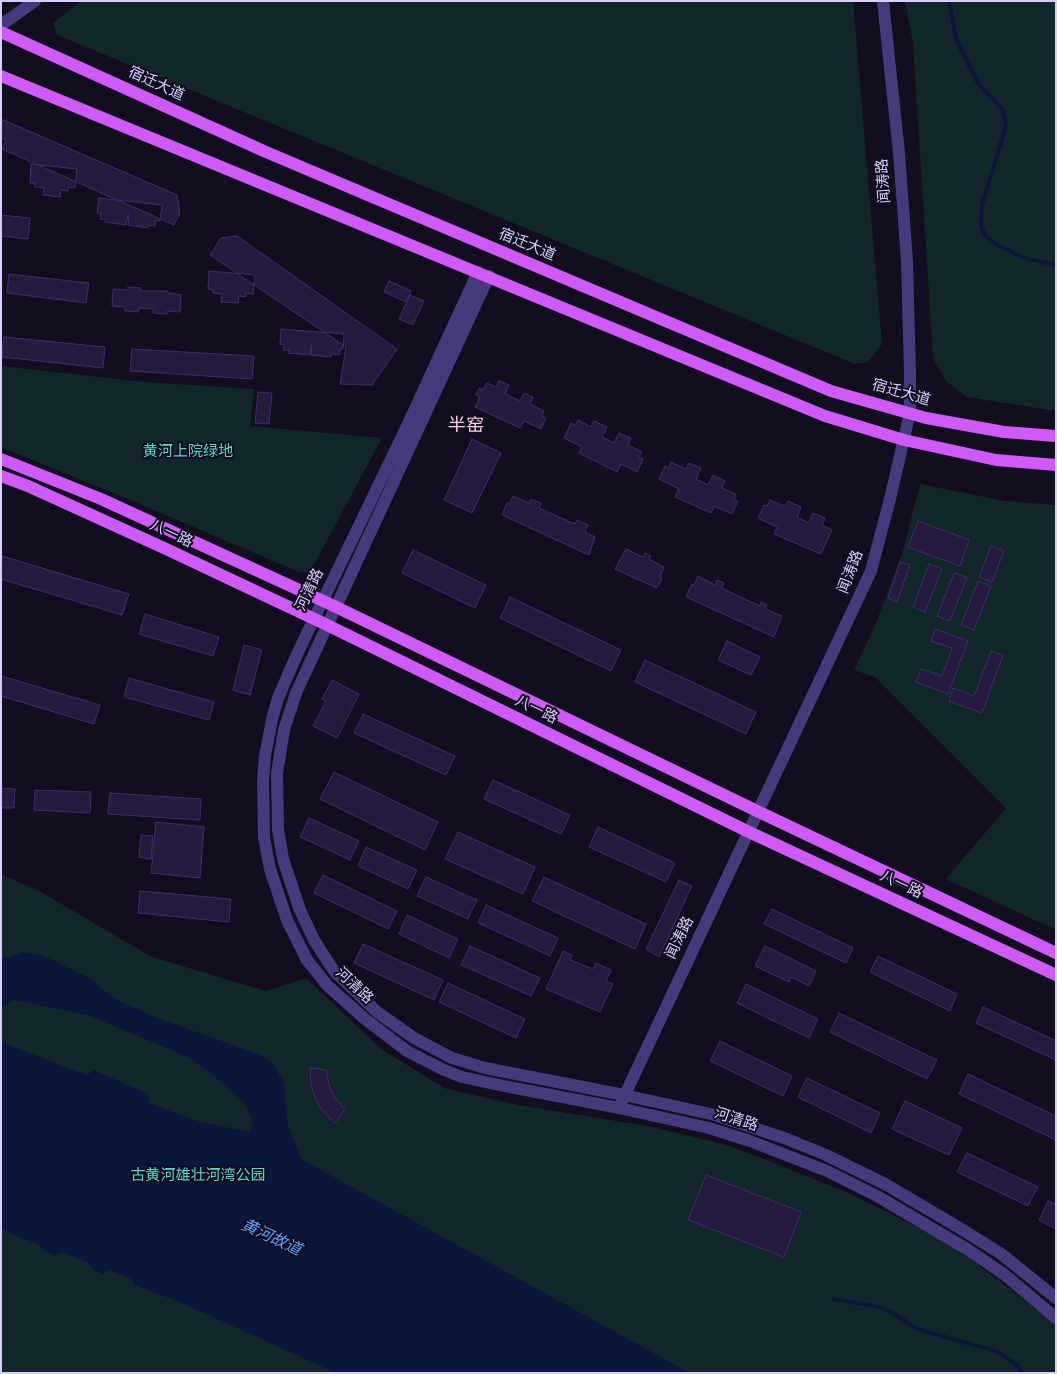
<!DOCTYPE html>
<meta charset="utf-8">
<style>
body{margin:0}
#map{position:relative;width:1057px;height:1374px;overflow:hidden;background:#120d1f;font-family:"DM Sans",sans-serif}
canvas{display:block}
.frame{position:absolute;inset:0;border:2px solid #d8cefd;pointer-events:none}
</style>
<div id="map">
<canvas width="1057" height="1374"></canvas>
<div class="frame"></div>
</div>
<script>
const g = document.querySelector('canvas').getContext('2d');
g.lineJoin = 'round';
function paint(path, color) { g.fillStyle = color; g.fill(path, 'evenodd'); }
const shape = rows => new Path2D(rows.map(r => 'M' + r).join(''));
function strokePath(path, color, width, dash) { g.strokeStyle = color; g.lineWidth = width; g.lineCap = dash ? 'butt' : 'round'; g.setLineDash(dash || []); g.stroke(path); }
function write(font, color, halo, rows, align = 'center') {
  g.font = font + ' "DM Sans","Noto Sans SC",sans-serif'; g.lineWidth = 4; g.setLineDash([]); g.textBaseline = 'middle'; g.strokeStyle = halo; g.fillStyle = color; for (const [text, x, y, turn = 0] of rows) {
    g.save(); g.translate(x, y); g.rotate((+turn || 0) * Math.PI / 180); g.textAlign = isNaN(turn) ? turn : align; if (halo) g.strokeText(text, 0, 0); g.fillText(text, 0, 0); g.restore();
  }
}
const green = shape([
 [81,1,853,1,882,344,868,362,855,364,57,35,53,23],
 [905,1,1056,1,1056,410,1049,410,967,397,946,381,933,359,913,43],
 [1,366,145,382,254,389,250,426,382,438,310,572,299,572,128,499,1,447],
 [920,484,1005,501,1056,505,1056,930,946,879,1006,808,875,677,854,670,876,623,902,554],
 [1,874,41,892,152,957,266,991,306,978,380,1048,444,1088,518,1105,648,1126,731,1146,844,1191,946,1241,1049,1318,1056,1325,1056,1373,1,1373]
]);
const water = shape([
 [23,952,44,956,91,979,112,997,132,1007,168,1022,258,1054,272,1062,284,1083,287,1122,301,1159,690,1373,336,1373,180,1302,134,1285,131,1279,109,1270,104,1274,93,1270,89,1263,62,1252,55,1255,41,1250,41,1245,10,1234,9,1231,1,1228,1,1042,87,1075,94,1070,148,1094,149,1103,197,1121,249,1132,253,1123,245,1103,213,1075,190,1058,88,1015,14,1000,1,1008,1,959]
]);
const stream = shape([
 [949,1,956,39,978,83,1002,109,1006,122,1003,136,982,205,981,226,985,235,995,244,1027,259,1056,265],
 [833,1299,880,1307,893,1313,917,1329,996,1351,1017,1365,1023,1373]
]);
const building = shape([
 [1,119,177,195,180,213,174,225,2,149,6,140,1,138,1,119],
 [31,164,77,169,75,188,68,187,68,191,61,190,60,197,43,195,44,188,35,187,35,184,30,183,31,164],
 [99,198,162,205,160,221,156,220,155,226,148,225,148,228,128,225,129,215,128,215,126,225,105,222,105,220,100,219,101,214,97,213,99,198],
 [1,215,30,218,28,239,1,236,1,215],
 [237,236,397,349,372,385,340,384,346,347,210,255,221,238,237,236],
 [209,271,255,275,253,294,246,293,246,297,239,296,238,303,221,302,222,294,213,293,213,290,208,289,209,271],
 [9,274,89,283,86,303,7,293,9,274],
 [389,281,411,291,406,302,384,292,389,281],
 [128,287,141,288,140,291,168,291,168,293,181,295,180,312,167,311,167,314,153,313,154,309,139,308,138,312,125,311,125,307,112,306,113,289,128,290,128,287],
 [410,295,424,301,413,325,399,319,410,295],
 [281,329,344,334,343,349,340,349,339,355,332,354,331,357,311,355,312,345,311,345,310,355,288,353,289,350,283,350,284,345,280,344,281,329],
 [4,337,105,347,103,368,2,357,4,337],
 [132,349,254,356,252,379,130,371,132,349],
 [499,381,509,385,505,394,520,401,524,393,533,397,530,404,544,411,542,416,546,418,541,429,524,421,520,428,475,407,480,397,476,395,479,388,483,390,487,383,496,387,499,381],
 [258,392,272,393,269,424,255,423,258,392],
 [578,420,591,427,594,421,607,427,602,437,614,443,619,433,631,438,628,445,642,452,639,457,643,459,637,472,621,464,617,472,579,453,582,447,564,438,571,423,575,425,578,420],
 [472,439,501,453,472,513,444,500,472,439],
 [671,462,686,469,689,463,701,468,696,479,708,485,713,475,725,481,722,488,736,494,734,499,738,501,732,514,714,506,711,513,675,497,679,489,659,479,665,466,669,468,671,462],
 [513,496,529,503,531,499,541,503,539,508,575,524,577,520,588,525,585,532,595,537,589,555,502,515,507,503,509,504,513,496],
 [770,500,785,506,788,501,801,507,797,517,809,523,813,513,825,518,822,525,832,530,821,554,774,534,777,527,758,518,764,505,767,506,770,500],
 [918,521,969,540,960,566,908,547,918,521],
 [991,546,1004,551,992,582,979,577,991,546],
 [626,549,643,557,645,553,651,556,649,559,664,567,660,577,662,578,657,588,615,569,626,549],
 [413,550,486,585,475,608,402,573,413,550],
 [2,556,129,594,122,615,1,579,2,556],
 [900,562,910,565,897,602,888,598,900,562],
 [929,564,942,569,925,612,913,607,929,564],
 [954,573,967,577,950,621,937,616,954,573],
 [698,576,715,585,717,580,724,583,721,588,760,606,761,602,767,605,765,609,782,616,774,637,686,597,692,584,694,585,698,576],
 [978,581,991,586,974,630,961,625,978,581],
 [510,597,621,650,611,671,500,618,510,597],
 [145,614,219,637,213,656,139,634,145,614],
 [935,629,968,641,948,694,916,682,921,669,942,676,952,648,931,641,935,629],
 [727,641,760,657,751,675,718,660,727,641],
 [244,645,262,650,250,695,233,690,244,645],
 [991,651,1003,655,982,713,949,701,953,688,974,696,991,651],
 [645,660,756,712,746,734,635,682,645,660],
 [1,676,100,705,94,724,1,696,1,676],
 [129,678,214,702,209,720,124,697,129,678],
 [332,680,359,694,337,738,313,726,326,701,322,699,332,680],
 [363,714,455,756,446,775,354,733,363,714],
 [334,772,438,822,425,850,320,799,334,772],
 [493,780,570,815,561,834,484,799,493,780],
 [1,788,15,789,14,808,1,808,1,788],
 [35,790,91,792,90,813,34,810,35,790],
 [110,793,201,799,200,820,108,814,110,793],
 [309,818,359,841,350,860,300,837,309,818],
 [156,822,204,827,200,878,151,873,156,822],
 [598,827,675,863,666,882,589,847,598,827],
 [458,832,535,867,523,894,445,859,458,832],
 [141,835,153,836,151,859,139,857,141,835],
 [366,847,417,870,408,889,358,866,366,847],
 [323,875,397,911,388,929,314,893,323,875],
 [426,877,477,900,468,919,417,896,426,877],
 [544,877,646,924,635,949,532,901,544,877],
 [679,880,692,886,659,957,646,949,679,880],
 [140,891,231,899,229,922,138,913,140,891],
 [486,905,558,938,550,956,478,923,486,905],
 [772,909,853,948,846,963,764,924,772,909],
 [407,915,458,939,449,958,399,934,407,915],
 [363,944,443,980,434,1000,354,963,363,944],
 [470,946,540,978,531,996,461,965,470,946],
 [765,946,816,971,809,986,791,977,789,982,755,966,765,946],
 [563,951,572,955,570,960,593,969,596,963,611,970,606,981,613,984,600,1012,546,989,563,951],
 [878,956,957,994,950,1011,870,972,878,956],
 [448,983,525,1019,516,1038,439,1002,448,983],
 [746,984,818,1019,809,1038,737,1003,746,984],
 [983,1007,1056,1041,1056,1060,976,1023,983,1007],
 [839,1013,937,1060,927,1079,830,1032,839,1013],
 [720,1041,792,1076,783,1096,710,1061,720,1041],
 [310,1068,326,1070,330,1089,335,1098,345,1109,335,1123,321,1109,315,1097,311,1085,310,1068],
 [968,1074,1056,1116,1056,1140,959,1094,968,1074],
 [807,1078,880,1113,871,1133,798,1097,807,1078],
 [905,1101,962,1128,949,1155,892,1129,905,1101],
 [967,1153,1038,1187,1028,1206,957,1172,967,1153],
 [706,1175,801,1212,784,1257,688,1220,706,1175],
 [1048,1201,1056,1204,1056,1229,1039,1220,1048,1201]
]);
const minor = shape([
 [1,25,35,1],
 [478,272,408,424,298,652,278,698,272,719,265,756,263,781,264,837,270,869,287,920,307,960,327,985,365,1019,407,1051,444,1070,462,1077,504,1086,619,1108,709,1128,750,1141,827,1171,877,1196,967,1249,1005,1275,1056,1318],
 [489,276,296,693,284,730,277,773,278,829,283,859,300,910,314,940,334,971,377,1012,414,1038,452,1058,485,1068,624,1095,715,1115,787,1139,826,1155,885,1184,958,1227,1000,1253,1056,1298],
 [622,1101,871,571,890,499,910,412,910,374,907,261,899,153,883,1]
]);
const major = shape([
 [1,32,266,152,831,391,926,418,1004,432,1056,436],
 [1,76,825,416,904,440,996,460,1056,465],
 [1,459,101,499,332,605,757,811,1056,953],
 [1,476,28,486,164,548,323,623,749,832,1056,975]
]);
const streetNames = [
 ["宿迁大道",156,84,25],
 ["闻涛路",884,181,-94],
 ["宿迁大道",527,245,23],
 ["宿迁大道",901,393,16],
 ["八一路",171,534,25],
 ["闻涛路",851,572,-69],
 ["河清路",310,590,-64],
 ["八一路",536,710,26],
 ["八一路",901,885,25],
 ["闻涛路",680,938,-64],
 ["河清路",354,986,43],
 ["河清路",736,1120,18]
];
const parkNames = [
 ["黄河上院绿地",188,452],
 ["古黄河雄壮河湾公园",198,1176]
];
const waterNames = [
 ["黄河故道",271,1238,25]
];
const quarterNames = [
 ["半窑",466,426]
];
paint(green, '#112729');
paint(water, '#0b173a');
strokePath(stream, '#0b173a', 4);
paint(building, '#261a3f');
strokePath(building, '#402d6a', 1);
strokePath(minor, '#443a7c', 12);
strokePath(major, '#ce5af8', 12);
write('15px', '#d8cefd', '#120d1f', streetNames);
write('15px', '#5dd9c8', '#120d1f', parkNames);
write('italic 16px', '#60a1f8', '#120d1f', waterNames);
write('18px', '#fdd0e7', '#120d1f', quarterNames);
</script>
